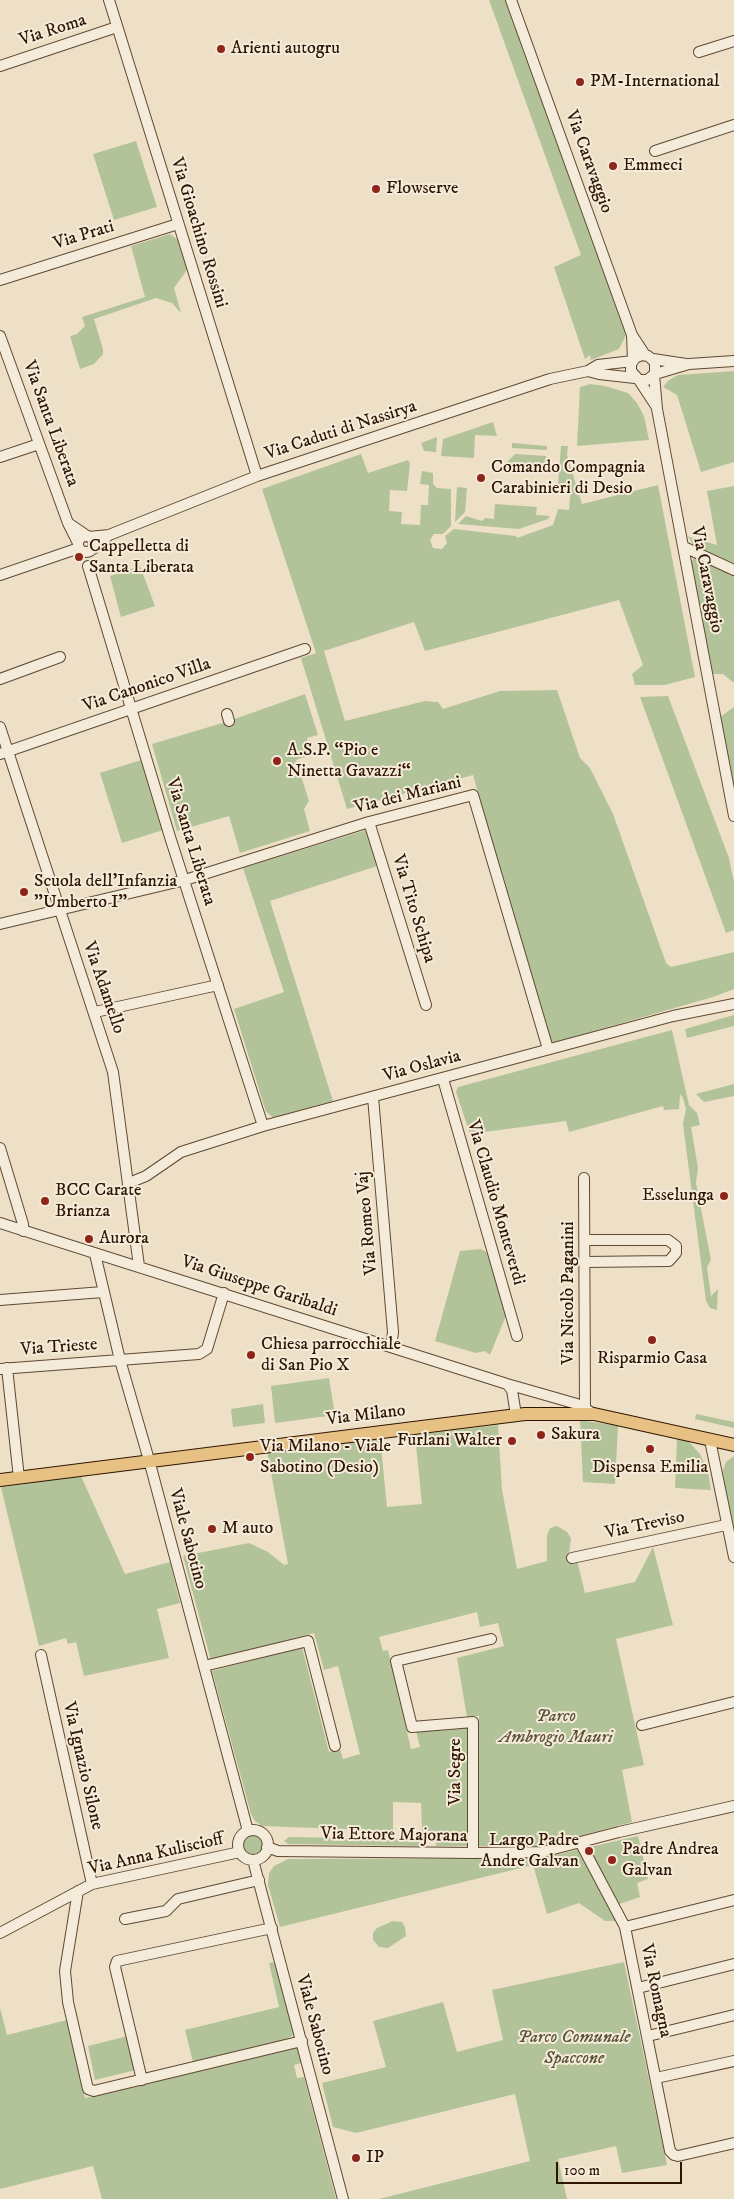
<!DOCTYPE html>
<meta charset="utf-8">
<style>
body{margin:0}
#map{position:relative;width:734px;height:2199px;overflow:hidden;background:#eee0c6;font-family:"IM FELL DW Pica",serif}
canvas{display:block}
.scale{position:absolute;left:556px;top:2162px;width:126px;height:22px;box-sizing:border-box;border:2px solid #2f1500;border-top:0;padding-left:6px;font-size:15px;line-height:18px;white-space:nowrap;color:#2f1500;-webkit-text-stroke:4px #f4ebda;paint-order:stroke}
</style>
<div id="map">
<canvas width="734" height="2199"></canvas>
<div class="scale">100 m</div>
</div>
<script>
const g = document.querySelector('canvas').getContext('2d');
g.lineJoin = 'round';
function paint(path, color) { g.fillStyle = color; g.fill(path, 'evenodd'); }
const shape = rows => new Path2D(rows.map(r => 'M' + r).join(''));
function strokePath(path, color, width, dash) { g.strokeStyle = color; g.lineWidth = width; g.lineCap = dash ? 'butt' : 'round'; g.setLineDash(dash || []); g.stroke(path); }
function write(font, color, halo, rows, align = 'center') {
  g.font = font + ' "IM FELL DW Pica",serif'; g.lineWidth = 4; g.setLineDash([]); g.textBaseline = 'middle'; g.strokeStyle = halo; g.fillStyle = color; for (const [text, x, y, turn = 0] of rows) {
    g.save(); g.translate(x, y); g.rotate((+turn || 0) * Math.PI / 180); g.textAlign = isNaN(turn) ? turn : align; if (halo) g.strokeText(text, 0, 0); g.fillText(text, 0, 0); g.restore();
  }
}
const green = shape([
 [489,0,506,0,614,289,626,335,619,349,591,360,590,355,585,359,554,267,581,255],
 [136,141,157,207,114,220,93,154],
 [170,234,181,242,189,267,174,288,181,313,172,303,156,298,94,319,103,349,103,354,94,364,80,369,70,336,77,334,85,326,82,317,145,297,131,246],
 [734,371,734,462,701,472,677,395,663,387,669,380,678,375],
 [590,384,605,386,628,393,637,403,644,416,649,440,577,446,580,387],
 [493,422,497,436,475,435,474,458,441,456,443,439],
 [437,437,436,452,424,451,421,443],
 [512,443,547,446,547,450,512,448],
 [561,446,568,446,567,455,582,504,658,485,695,677,665,685,635,685,632,674,643,665,619,600,425,651,414,622,324,651,345,721,425,701,438,702,443,709,500,691,557,690,580,758,590,768,613,814,666,963,671,967,734,952,734,989,713,997,549,1044,473,775,347,809,301,658,316,653,262,489,361,454,368,473,408,460,410,464,407,491,390,490,389,511,402,512,401,524,420,525,421,505,428,505,429,485,420,484,422,471,433,473,433,484,437,488,451,489,451,526,443,534,434,534,430,540,433,548,442,549,447,543,445,536,454,529,516,536,517,538,553,525,558,509,569,510,571,486,558,484],
 [515,454,546,456,546,466,506,463],
 [734,486,734,566,693,546,690,539,686,536,717,545,707,491],
 [457,487,467,488,465,512,455,522],
 [495,504,537,507,536,515,550,516,548,519,519,529,458,524,466,516,482,521,485,518,494,519],
 [695,557,734,575,734,683,723,674,712,674,691,562],
 [140,566,155,606,121,617,110,576],
 [305,694,318,735,307,738,310,755,296,760,309,801,304,809,310,831,240,853,229,816,177,831,152,744,229,721],
 [668,696,729,858,734,882,734,930,726,933,640,697],
 [734,707,734,790,720,717],
 [141,760,163,830,122,843,100,773],
 [366,830,377,866,270,901,333,1101,274,1118,266,1112,234,1009,284,992,243,868],
 [734,1015,734,1026,687,1038,685,1029],
 [672,1030,689,1105,697,1113,700,1125,691,1127,698,1168,696,1183,711,1260,707,1267,711,1296,718,1289,717,1310,710,1308,706,1301,683,1124,686,1109,683,1098,680,1094,679,1109,664,1110,663,1106,569,1132,566,1121,470,1134,456,1092,458,1087],
 [734,1084,734,1096,704,1102,696,1094],
 [481,1249,488,1253,507,1313,490,1355,485,1351,476,1353,435,1341,460,1251],
 [329,1378,335,1415,275,1423,271,1386],
 [263,1404,265,1423,233,1427,231,1409],
 [696,1414,734,1422,734,1428,695,1419],
 [580,1420,618,1426,615,1484,583,1482],
 [498,1425,502,1490,517,1569,547,1561,547,1536,550,1528,557,1526,567,1532,571,1538,569,1554,575,1552,585,1593,635,1582,653,1547,673,1625,616,1639,644,1765,622,1770,632,1822,542,1846,479,1846,479,1716,467,1717,457,1658,504,1646,498,1623,480,1627,477,1612,379,1637,383,1651,388,1650,411,1749,420,1747,416,1731,468,1727,467,1846,436,1846,436,1831,422,1831,421,1803,393,1802,393,1831,262,1826,255,1821,251,1814,212,1671,302,1647,329,1752,340,1749,343,1759,360,1754,338,1666,324,1670,314,1633,211,1661,183,1556,249,1543,268,1552,284,1565,288,1564,267,1451,380,1436,387,1507,422,1504,415,1435],
 [677,1438,689,1442,700,1454,708,1471,711,1490,675,1488],
 [734,1456,734,1530,725,1492,723,1470,726,1462],
 [81,1476,125,1574,170,1562,180,1603,157,1609,169,1658,84,1676,76,1642,68,1644,66,1638,39,1646,1,1487],
 '243 1845a10 10 0 1 1 20 0a10 10 0 1 1-20 0Z',
 [638,1836,648,1879,637,1883,640,1897,611,1907,616,1921,605,1921,579,1903,547,1914,533,1865,280,1927,268,1885,269,1873,274,1866,288,1859,542,1858],
 [289,1837,417,1839,423,1843,418,1846,288,1844,284,1841],
 [393,1921,402,1922,405,1927,406,1936,388,1948,379,1947,373,1940,373,1933,377,1928],
 [276,1962,294,2031,292,2036,285,2040,193,2062,185,2030,279,2007,269,1963],
 [624,1962,667,2165,622,2173,616,2146,558,2159,567,2199,379,2199,530,2161,515,2094,356,2133,333,2127,322,2083,386,2067,373,2021,443,2002,457,2052,503,2040,492,1990],
 [0,2008,7,2035,67,2020,85,2098,297,2048,301,2063,294,2065,297,2078,304,2077,336,2199,102,2199,93,2166,0,2189],
 [128,2036,136,2070,95,2080,88,2046]
]);
const minor = shape([
 [109,0,257,476],
 [511,0,632,335,645,355],
 [699,52,734,41],
 [0,66,117,27],
 [655,151,734,125],
 [0,280,178,224],
 [0,336,68,523],
 [653,359,686,364],
 [588,371,599,374,635,378],
 [655,374,689,364,734,361],
 [654,375,657,409,734,816],
 [639,380,647,380,655,374,655,362,648,356,642,355,635,358,631,364,631,371,639,380,656,406],
 [0,457,39,444],
 [109,535,257,476,550,379,588,371,598,365,633,361,632,335],
 '78 544a8 8 0 1 1 16 0a8 8 0 1 1-16 0Z',
 [89,537,109,535,93,549],
 [78,543,68,523,87,536],
 [684,547,734,570],
 [88,566,170,837,263,1126],
 [0,575,79,548],
 [0,679,60,657],
 [227,714,229,721],
 [0,727,113,1072,139,1266],
 [0,754,305,649],
 [369,822,426,1005],
 [0,924,185,880,369,822,473,795,548,1049],
 [95,1012,218,985],
 [443,1079,517,1336],
 [373,1097,393,1332,391,1347],
 [0,1148,23,1224,23,1231],
 [584,1178,585,1409],
 [129,1183,146,1176,181,1152,263,1126,673,1016,734,1004],
 [0,1223,507,1384,577,1404,594,1414],
 [585,1240,668,1240,676,1246,676,1253,669,1261,585,1262],
 [95,1254,120,1360,149,1460,248,1831],
 [0,1300,103,1292],
 [7,1368,19,1478],
 [0,1369,199,1354,207,1349,224,1293],
 [507,1384,512,1390,516,1415],
 [710,1440,734,1557],
 [572,1558,726,1525],
 [41,1655,92,1884],
 [204,1666,308,1641,335,1746],
 [642,1725,734,1702],
 '238 1845a15 15 0 1 1 30 0a15 15 0 1 1-30 0Z',
 [580,1842,625,1927,670,2151,674,2155,678,2156,734,2143],
 [267,1847,278,1851,473,1853,542,1852,619,1832,734,1806],
 [473,1853,473,1722,412,1727,396,1661,491,1639],
 [253,1860,343,2199],
 [78,1891,65,1971,68,2002,88,2089,94,2091,102,2089,302,2041],
 [125,1919,166,1911,178,1899,259,1880],
 [625,1927,734,1900],
 [0,1933,92,1884,240,1852],
 [638,1988,734,1964],
 [648,2036,734,2015],
 [656,2078,734,2061],
 [142,2080,115,1967,117,1961,272,1928]
]);
const major = shape([
 [0,1480,525,1414,594,1414,734,1445]
]);
const markers = [
 [221,49,5,"#8f2418"],
 [580,82,5,"#8f2418"],
 [613,166,5,"#8f2418"],
 [376,189,5,"#8f2418"],
 [481,478,5,"#8f2418"],
 [79,557,5,"#8f2418"],
 [277,761,5,"#8f2418"],
 [24,892,5,"#8f2418"],
 [724,1196,5,"#8f2418"],
 [45,1201,5,"#8f2418"],
 [89,1239,5,"#8f2418"],
 [652,1340,5,"#8f2418"],
 [251,1355,5,"#8f2418"],
 [541,1435,5,"#8f2418"],
 [512,1441,5,"#8f2418"],
 [650,1449,5,"#8f2418"],
 [250,1457,5,"#8f2418"],
 [212,1529,5,"#8f2418"],
 [589,1851,5,"#8f2418"],
 [612,1860,5,"#8f2418"],
 [356,2158,5,"#8f2418"]
];
const streetNames = [
 ["Via Roma",53,31,-18],
 ["Via Caravaggio",588,162,70],
 ["Via Gioachino Rossini",198,233,73],
 ["Via Prati",84,236,-17],
 ["Via Santa Liberata",50,424,70],
 ["Via Caduti di Nassirya",341,431,-18],
 ["Via Caravaggio",706,580,79],
 ["Via Canonico Villa",147,686,-19],
 ["Via dei Mariani",408,796,-14],
 ["Via Santa Liberata",190,842,73],
 ["Via Tito Schipa",413,909,73],
 ["Via Adamello",103,988,71],
 ["Via Oslavia",422,1067,-15],
 ["Via Claudio Monteverdi",495,1203,74],
 ["Via Romeo Vaj",368,1223,-95],
 ["Via Giuseppe Garibaldi",259,1287,18],
 ["Via Nicolò Paganini",569,1293,-90],
 ["Via Trieste",59,1348,-4],
 ["Via Milano",366,1416,-7],
 ["Via Treviso",645,1526,-12],
 ["Viale Sabotino",187,1539,75],
 ["Via Ignazio Silone",82,1766,77],
 ["Via Segre",456,1772,-90],
 ["Via Ettore Majorana",394,1836,1],
 ["Via Anna Kuliscioff",156,1855,-13],
 ["Via Romagna",655,1991,78],
 ["Viale Sabotino",314,2025,75]
];
const poiNames = [
 ["Arienti autogru",231,49],
 ["PM-International",590,82],
 ["Emmeci",623,166],
 ["Flowserve",386,189],
 ["Comando Compagnia",491,468],
 ["Carabinieri di Desio",491,489],
 ["Cappelletta di",89,547],
 ["Santa Liberata",89,568],
 ["A.S.P. “Pio e",287,751],
 ["Ninetta Gavazzi“",287,772],
 ["Scuola dell'Infanzia",34,882],
 ["\"Umberto I\"",34,903],
 ["BCC Carate",55,1191],
 ["Brianza",55,1212],
 ["Esselunga",714,1196,"right"],
 ["Aurora",99,1239],
 ["Chiesa parrocchiale",261,1345],
 ["di San Pio X",261,1366],
 ["Risparmio Casa",652,1359,"center"],
 ["Sakura",551,1435],
 ["Furlani Walter",502,1441,"right"],
 ["Via Milano - Viale",260,1447],
 ["Sabotino (Desio)",260,1468],
 ["Dispensa Emilia",650,1468,"center"],
 ["M auto",222,1529],
 ["Largo Padre",579,1841,"right"],
 ["Andre Galvan",579,1862,"right"],
 ["Padre Andrea",622,1850],
 ["Galvan",622,1871],
 ["IP",366,2158]
];
const parkNames = [
 ["Parco",556,1717],
 ["Ambrogio Mauri",556,1738],
 ["Parco Comunale",574,2038],
 ["Spaccone",574,2059]
];
paint(green, '#b3c399');
strokePath(minor, '#5f4832', 12);
strokePath(major, '#2f1500', 14);
strokePath(minor, '#f4ebda', 10);
strokePath(major, '#e7c083', 12);
for (const [x, y, r, color] of markers) { const dot = new Path2D(); dot.arc(x, y, r, 0, 2 * Math.PI); g.fillStyle = color; g.fill(dot); strokePath(dot, '#f4ebda', 2); }
write('18px', '#2f1500', '#f4ebda', streetNames);
write('18px', '#2f1500', '#f4ebda', poiNames, 'left');
write('italic 18px', '#5d5236', '#f4ebda', parkNames);
</script>
